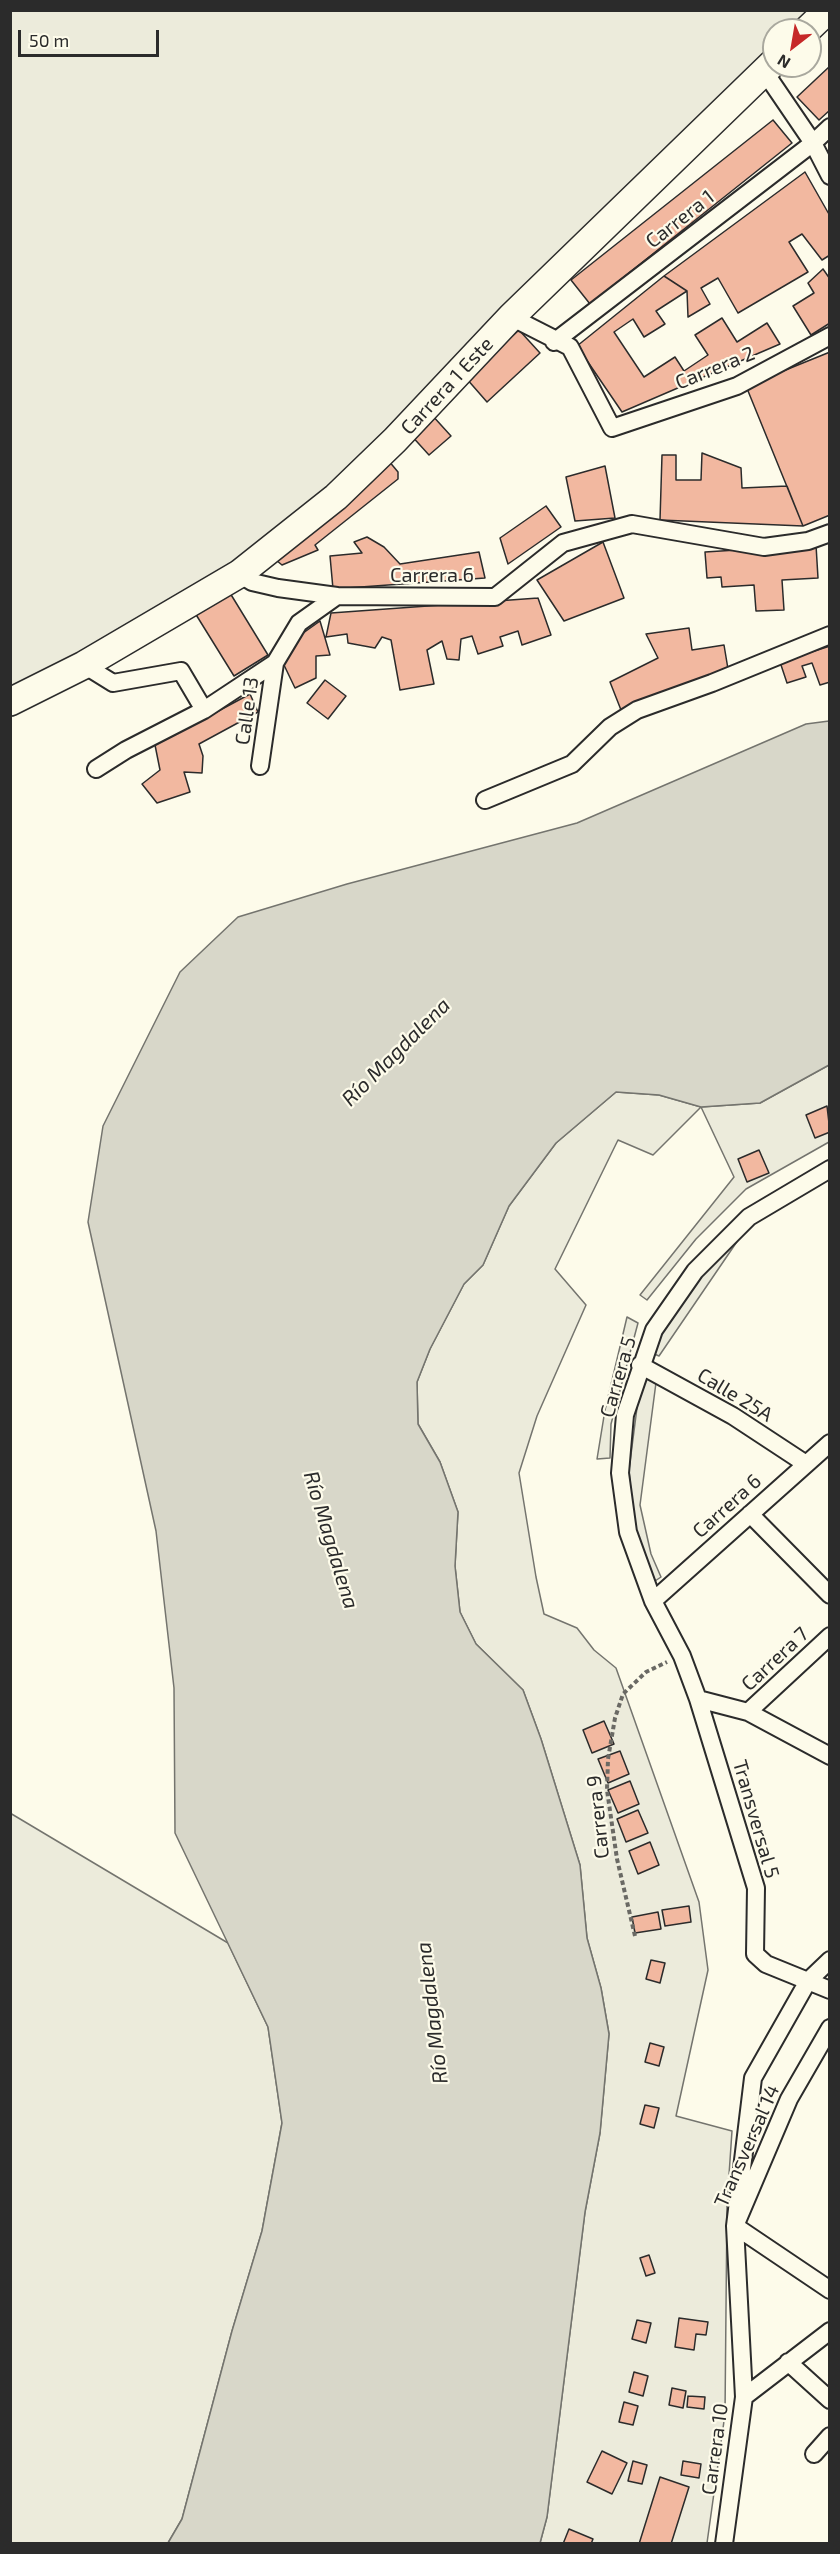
<!DOCTYPE html>
<meta charset="utf-8">
<style>
body{margin:0}
#map{position:relative;width:840px;height:2554px;overflow:hidden;background:#fdfbea;font-family:"Exo 2",sans-serif}
canvas{display:block}
.frame{position:absolute;inset:0;border:12px solid #2b2b2b;pointer-events:none}
.north{position:absolute;left:762px;top:18px;width:60px;height:60px;box-sizing:border-box;background:#fdfbea;border:2px solid #a9a89e;border-radius:50%;rotate:211deg;font-size:16px;font-weight:700;line-height:24px;text-align:center;color:#2b2b2b}
.north::after{content:'';display:block;margin:auto;width:21px;height:27px;background:#c62828;clip-path:polygon(50% 0,100% 100%,50% 72%,0 100%)}
.scale{position:absolute;left:18px;top:30px;width:141px;height:27px;box-sizing:border-box;border:3px solid #2b2b2b;border-top:0;padding-left:8px;font-size:18px;line-height:21px;white-space:nowrap;color:#2b2b2b;-webkit-text-stroke:4px #fdfbea;paint-order:stroke}
</style>
<div id="map">
<canvas width="840" height="2554"></canvas>
<div class="frame"></div>
<div class="north">N</div>
<div class="scale">50 m</div>
</div>
<script>
const g = document.querySelector('canvas').getContext('2d');
g.lineJoin = 'round';
function paint(path, color) { g.fillStyle = color; g.fill(path, 'evenodd'); }
const shape = rows => new Path2D(rows.map(r => 'M' + r).join(''));
function strokePath(path, color, width, dash) { g.strokeStyle = color; g.lineWidth = width; g.lineCap = dash ? 'butt' : 'round'; g.setLineDash(dash || []); g.stroke(path); }
function write(font, color, halo, rows, align = 'center') {
  g.font = font + ' "Exo 2",sans-serif'; g.lineWidth = 4.5; g.setLineDash([]); g.textBaseline = 'middle'; g.strokeStyle = halo; g.fillStyle = color; for (const [text, x, y, turn = 0] of rows) {
    g.save(); g.translate(x, y); g.rotate((+turn || 0) * Math.PI / 180); g.textAlign = isNaN(turn) ? turn : align; if (halo) g.strokeText(text, 0, 0); g.fillText(text, 0, 0); g.restore();
  }
}
const green = shape([
 [11,11,828,11,807,30,774,30,774,62,284,538,11,702,11,11],
 [829,1065,829,1142,746,1189,696,1239,647,1300,640,1295,734,1177,701,1107,653,1155,618,1140,555,1269,586,1305,537,1416,519,1473,536,1577,544,1614,577,1628,594,1650,616,1668,699,1902,708,1970,676,2116,732,2131,727,2204,725,2414,707,2543,540,2543,547,2517,585,2212,600,2133,609,2034,601,1988,587,1938,580,1865,541,1739,523,1690,476,1644,460,1612,455,1566,458,1512,440,1462,418,1424,417,1382,430,1349,464,1284,483,1265,509,1206,556,1143,616,1092,659,1095,701,1107,760,1103,829,1065],
 [811,1171,815,1178,749,1224,659,1356,645,1350,744,1211,811,1171],
 [627,1317,638,1323,611,1424,610,1458,597,1459,605,1410,627,1317],
 [642,1369,657,1375,640,1505,651,1554,661,1577,652,1583,634,1529,629,1470,642,1369],
 [10,1813,228,1943,268,2027,282,2123,262,2231,232,2331,182,2519,168,2543,11,2543,10,1813]
]);
const water = shape([
 [829,721,829,1065,760,1103,701,1107,659,1095,616,1092,556,1143,509,1206,483,1265,464,1284,430,1349,417,1382,418,1424,440,1462,458,1512,455,1566,460,1612,476,1644,523,1690,541,1739,580,1865,587,1938,601,1988,609,2034,600,2133,585,2212,547,2517,540,2543,168,2543,182,2519,232,2331,262,2231,282,2123,268,2027,175,1833,174,1688,156,1531,88,1222,103,1126,180,972,238,917,347,884,577,823,806,724,829,721]
]);
const building = shape([
 [830,66,830,110,819,120,797,97,830,66],
 [773,120,792,143,590,304,571,280,773,120],
 [805,172,830,216,830,255,822,260,802,234,789,242,808,272,738,313,718,278,701,288,710,304,688,317,687,291,664,276,805,172],
 [823,269,830,279,830,323,811,335,793,306,814,293,808,283,823,269],
 [664,276,687,291,656,311,665,324,644,337,633,319,614,332,644,377,675,357,684,371,708,355,695,335,722,318,737,342,767,323,780,344,622,412,577,346,664,276],
 [519,330,540,353,487,402,466,378,519,330],
 [830,352,830,515,803,526,746,386,830,352],
 [431,414,451,436,429,455,409,433,431,414],
 [702,453,741,468,742,488,787,486,803,526,660,520,662,455,676,455,676,480,701,480,702,453],
 [388,460,398,472,398,479,315,545,318,550,282,565,270,555,388,460],
 [605,466,615,518,575,521,566,477,605,466],
 [546,506,561,527,508,564,500,538,546,506],
 [367,537,384,547,400,564,479,552,485,578,333,589,330,556,362,553,354,542,367,537],
 [603,542,624,598,564,621,537,580,603,542],
 [816,545,818,578,782,580,784,610,756,611,754,585,722,587,721,577,707,578,705,552,816,545],
 [230,593,268,655,234,676,195,613,230,593],
 [538,598,551,635,522,645,518,631,500,637,503,646,478,654,472,636,461,639,459,660,447,659,442,641,427,650,434,684,400,690,391,640,382,637,375,648,348,643,347,634,326,637,331,613,538,598],
 [320,621,330,655,316,656,316,678,295,688,283,663,299,636,320,621],
 [689,628,692,650,724,645,728,669,621,710,610,682,658,658,646,634,689,628],
 [830,646,830,682,820,685,812,663,802,666,806,677,787,683,780,662,830,646],
 [325,680,346,696,328,719,307,703,325,680],
 [250,694,258,712,199,744,203,756,202,773,184,772,190,792,157,803,142,784,160,770,155,745,250,694],
 [827,1106,830,1132,815,1138,806,1115,827,1106],
 [759,1150,769,1173,747,1182,738,1159,759,1150],
 [604,1721,614,1744,592,1753,583,1730,604,1721],
 [620,1751,629,1774,608,1783,598,1759,620,1751],
 [630,1781,639,1804,618,1813,608,1790,630,1781],
 [638,1810,648,1833,626,1842,617,1819,638,1810],
 [650,1842,659,1865,638,1874,629,1851,650,1842],
 [689,1906,691,1922,665,1926,662,1910,689,1906],
 [658,1912,661,1929,635,1933,632,1917,658,1912],
 [651,1960,665,1963,660,1983,646,1979,651,1960],
 [650,2043,664,2047,659,2066,645,2062,650,2043],
 [645,2105,659,2108,654,2128,640,2124,645,2105],
 [649,2255,655,2273,646,2276,640,2258,649,2255],
 [679,2318,708,2322,706,2335,696,2334,694,2350,675,2347,679,2318],
 [637,2320,651,2323,646,2343,632,2339,637,2320],
 [634,2372,648,2376,643,2396,629,2392,634,2372],
 [672,2388,686,2391,683,2408,669,2405,672,2388],
 [688,2396,705,2397,704,2409,687,2407,688,2396],
 [624,2402,638,2406,633,2425,619,2422,624,2402],
 [602,2451,627,2463,612,2494,587,2482,602,2451],
 [633,2461,647,2465,642,2484,628,2481,633,2461],
 [683,2461,701,2464,699,2478,681,2475,683,2461],
 [660,2477,689,2487,671,2544,639,2544,660,2477],
 [569,2529,593,2539,591,2544,563,2544,569,2529]
]);
const path = shape([
 [635,1936,617,1859,607,1790,608,1759,615,1718,623,1694,646,1672,667,1662]
]);
const street = shape([
 [764,71,813,143,830,176],
 [511,317,570,347,612,428,737,386,830,336],
 [554,342,813,143,830,127],
 [239,574,252,582,278,588,337,596],
 [84,665,113,683,181,671,204,710],
 [260,766,275,663],
 [96,769,126,750,204,710,275,663,299,623,337,596,495,597,563,543,632,524,764,547,808,541,830,533],
 [485,800,572,764,610,727,637,710,712,683,830,635],
 [830,1169,749,1217,695,1271,654,1330,625,1415,620,1473,628,1532,653,1601,682,1656,698,1699,756,1888,755,1954,766,1964,830,1990],
 [640,1365,733,1416,806,1464],
 [750,1514,830,1595],
 [653,1601,830,1443],
 [698,1699,748,1712,830,1756],
 [748,1712,830,1636],
 [830,1960,808,1981,753,2078,735,2226,830,2290],
 [788,2362,830,2400],
 [744,2397,830,2331],
 [814,2454,830,2436],
 [724,2544,744,2397,735,2226,789,2099,830,2028]
]);
const primary = shape([
 [807,30,828,10],
 [10,702,84,665,239,574,336,497,395,440,511,317,774,62]
]);
const streetNames = [
 ["Carrera 1",680,219,-38],
 ["Carrera 2",715,368,-22],
 ["Carrera 1 Este",447,386,-47],
 ["Carrera 6",432,575],
 ["Calle 13",247,711,-82],
 ["Carrera 5",618,1377,-74],
 ["Calle 25A",735,1395,31],
 ["Carrera 6",727,1506,-42],
 ["Carrera 7",775,1659,-43],
 ["Carrera 9",598,1817,-96],
 ["Transversal 5",756,1819,74],
 ["Transversal 14",747,2146,-66],
 ["Carrera 10",715,2449,-82]
];
const waterNames = [
 ["Río Magdalena",396,1052,-45],
 ["Río Magdalena",331,1540,73],
 ["Río Magdalena",432,2013,-97]
];
paint(green, '#ecebdb');
strokePath(green, '#74746e', 1.5);
paint(water, '#d8d7c9');
strokePath(water, '#74746e', 1.5);
paint(building, '#f2b8a0');
strokePath(building, '#2b2b2b', 1.5);
strokePath(street, '#2b2b2b', 20);
strokePath(primary, '#2b2b2b', 30);
strokePath(path, '#6a6964', 4, [4.5, 3]);
strokePath(street, '#fdfbea', 16);
strokePath(primary, '#fdfbea', 27);
write('20px', '#2b2b2b', '#fdfbea', streetNames);
write('italic 21px', '#2b2b2b', '#fdfbea', waterNames);
</script>
